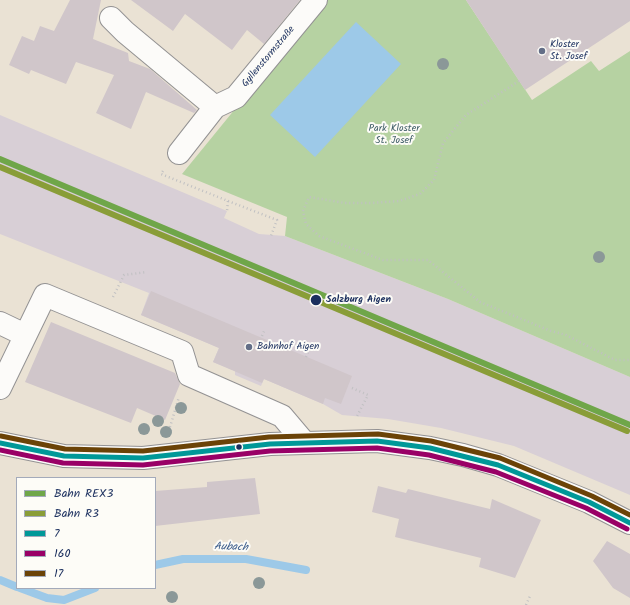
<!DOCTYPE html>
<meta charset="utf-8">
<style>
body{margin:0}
#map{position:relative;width:630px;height:605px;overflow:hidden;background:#eae2d4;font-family:Kalam,sans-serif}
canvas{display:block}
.legend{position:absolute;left:16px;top:477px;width:140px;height:112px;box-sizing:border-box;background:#fdfcf7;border:1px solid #a3aaba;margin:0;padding:5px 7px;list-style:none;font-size:12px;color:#1b2f5e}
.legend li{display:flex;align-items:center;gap:8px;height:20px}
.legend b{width:20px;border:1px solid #a3aaba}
</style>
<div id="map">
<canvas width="630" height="605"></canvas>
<ul class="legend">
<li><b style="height:5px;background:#6fa649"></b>Bahn REX3</li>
<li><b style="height:5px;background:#899d38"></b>Bahn R3</li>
<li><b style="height:5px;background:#009898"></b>7</li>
<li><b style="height:5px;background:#906"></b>160</li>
<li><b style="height:5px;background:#6b4307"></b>17</li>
</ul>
</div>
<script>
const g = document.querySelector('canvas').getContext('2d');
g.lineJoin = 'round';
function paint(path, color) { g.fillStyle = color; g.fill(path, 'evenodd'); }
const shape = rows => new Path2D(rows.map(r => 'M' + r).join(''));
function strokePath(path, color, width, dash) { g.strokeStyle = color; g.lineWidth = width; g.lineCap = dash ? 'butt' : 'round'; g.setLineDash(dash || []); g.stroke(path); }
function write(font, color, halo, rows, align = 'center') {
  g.font = font + ' Kalam,sans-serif'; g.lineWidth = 4; g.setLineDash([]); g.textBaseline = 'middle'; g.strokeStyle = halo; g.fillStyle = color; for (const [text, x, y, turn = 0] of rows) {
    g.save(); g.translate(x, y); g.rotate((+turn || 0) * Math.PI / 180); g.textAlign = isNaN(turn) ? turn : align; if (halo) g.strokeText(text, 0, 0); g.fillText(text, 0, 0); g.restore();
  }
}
const industrial = shape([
 [0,115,227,211,224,218,259,234,285,236,448,299,630,377,630,495,514,446,441,428,388,419,342,415,323,404,264,379,261,386,235,375,235,371,213,362,219,348,141,315,149,293,0,234]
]);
const green = shape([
 [324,0,466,0,532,100,591,61,599,71,630,51,630,377,448,299,285,236,287,217,182,174]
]);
const water = shape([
 [356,22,401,64,315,157,270,115]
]);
const stream = shape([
 [155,565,183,559,246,559,306,570],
 [0,580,17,587],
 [20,588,47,598,64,600,95,588]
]);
const building = shape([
 [70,0,101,0,93,39,128,53,129,61,150,69,197,110,194,113,146,92,131,129,96,113,114,75,76,62,66,84,31,70,29,74,9,65,22,36,34,41,40,26,54,31],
 [131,0,300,0,264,44,247,30,232,50,185,14,173,31],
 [466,0,630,0,630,21,525,90],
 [151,291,352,376,341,404,325,398,323,404,264,379,262,383,213,362,219,348,141,315],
 [51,322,175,373,180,384,165,420,137,408,131,423,25,382],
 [255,478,260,514,155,526,155,491,207,487,207,482],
 [378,486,406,493,408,489,490,509,492,499,541,520,515,578,479,567,481,558,395,537,399,519,372,512],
 [607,541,630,554,630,598,613,588,593,561]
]);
const path = shape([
 [519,81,466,115,443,143,434,180,420,194,399,201,372,203,345,203,309,197,303,211,306,224,319,236,383,260,428,260,480,302,551,331,566,335,615,360,630,360],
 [163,171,161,174,228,201,227,211],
 [228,201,277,220,271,236],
 [113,297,124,275,147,272],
 [262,336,265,329],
 [306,357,310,348],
 [352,388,368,395,356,418],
 [171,431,170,427,179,397],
 [526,605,530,596]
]);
const minor = shape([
 [111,18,125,32,215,107],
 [179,153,215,107,236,97,316,0],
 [0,323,25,335],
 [0,388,45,295,182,352,189,375,282,416,304,442]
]);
const major = shape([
 [0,443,64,456,143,458,270,444,377,441,430,448,463,455,498,465,589,502,630,523]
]);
const bus1 = shape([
 [0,443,64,456,143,458,270,444,377,441,430,448,498,465,589,502,630,523]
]);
const bus2 = shape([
 [0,450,63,463,143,465,270,451,377,448,429,455,496,472,586,508,627,529]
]);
const bus3 = shape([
 [1,436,65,449,143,451,269,437,378,434,431,441,500,458,592,496,630,515]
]);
const rail1 = shape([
 [0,159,630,425]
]);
const rail2 = shape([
 [0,167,627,431]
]);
const trees = [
 [443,64],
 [599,257],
 [181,408],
 [158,421],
 [144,429],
 [166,432],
 [259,583],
 [172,597]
];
const markers = [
 [542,51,4,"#636e87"],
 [316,300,6,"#1b2f5e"],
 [249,347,4,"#636e87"],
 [239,447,3.5,"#1b2f5e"]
];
const poiNames = [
 ["Kloster",550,45],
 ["St. Josef",550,57],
 ["Bahnhof Aigen",257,347]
];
const streetNames = [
 ["Gyllenstormstraße",269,57,-50]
];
const parkNames = [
 ["Park Kloster",394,129],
 ["St. Josef",394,141]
];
const stopNames = [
 ["Salzburg Aigen",326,300]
];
const waterNames = [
 ["Aubach",231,548,2]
];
paint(industrial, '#d8cfd6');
paint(green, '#b6d2a2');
paint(water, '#9dc9e8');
strokePath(stream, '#9dc9e8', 8);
paint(building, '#d0c6ca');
strokePath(minor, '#939293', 24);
strokePath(major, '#939293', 24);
strokePath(path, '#c0c0c2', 2.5, [1, 3]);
strokePath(minor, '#fcfbf9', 22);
strokePath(major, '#fcfbf9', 22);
strokePath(bus1, '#009898', 5);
strokePath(bus2, '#906', 5);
strokePath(bus3, '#6b4307', 5);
strokePath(rail1, '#6fa649', 6);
strokePath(rail2, '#899d38', 6);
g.fillStyle = '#8b9898';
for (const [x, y] of trees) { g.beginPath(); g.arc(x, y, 6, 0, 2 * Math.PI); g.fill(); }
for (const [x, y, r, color] of markers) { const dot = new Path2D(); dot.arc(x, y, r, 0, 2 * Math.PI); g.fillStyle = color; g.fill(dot); strokePath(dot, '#fdfcf7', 1.5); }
write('10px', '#1b2f5e', '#fdfcf7', poiNames, 'left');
write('10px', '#1b2f5e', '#fdfcf7', streetNames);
write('10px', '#3d5c66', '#fdfcf7', parkNames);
write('bold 10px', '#1b2f5e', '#fdfcf7', stopNames, 'left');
write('italic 11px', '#385a8a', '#fdfcf7', waterNames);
</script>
